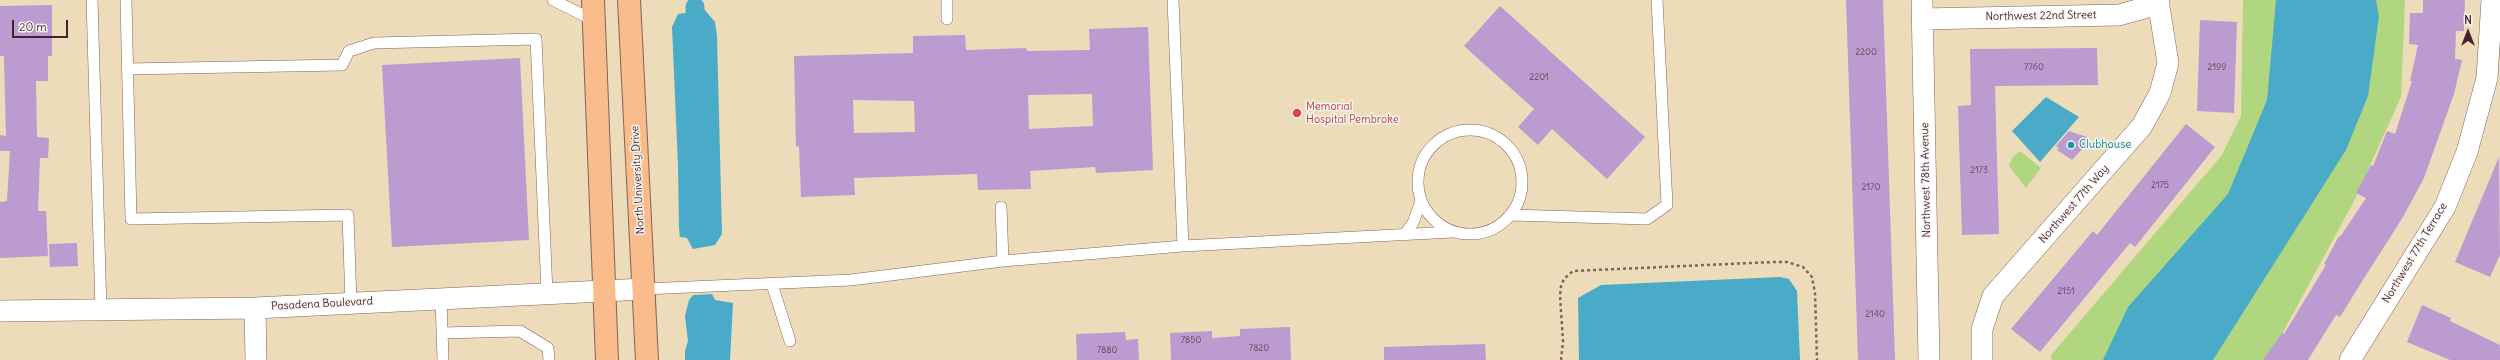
<!DOCTYPE html>
<style>
body{margin:0}
#map{position:relative;width:2500px;height:360px;overflow:hidden;background:#eddcb9;font-family:Delius,sans-serif}
canvas{display:block}
.north{position:absolute;left:2448px;top:12px;width:40px;height:40px;-webkit-text-stroke:3px #f6f6f2;paint-order:stroke;rotate:0deg;font-size:11px;font-weight:700;line-height:16px;text-align:center;color:#4a1f2b}
.north::after{content:'';display:block;margin:auto;width:14px;height:18px;background:#4a1f2b;clip-path:polygon(50% 0,100% 100%,50% 72%,0 100%)}
.scale{position:absolute;left:12px;top:20px;width:56px;height:18px;box-sizing:border-box;border:2px solid #4a1f2b;border-top:0;padding-left:5px;font-size:12px;line-height:14px;white-space:nowrap;color:#4a1f2b;-webkit-text-stroke:3px #f6f6f2;paint-order:stroke}
</style>
<div id="map">
<canvas width="2500" height="360"></canvas>
<div class="north">N</div>
<div class="scale">20 m</div>
</div>
<script>
const g = document.querySelector('canvas').getContext('2d');
g.lineJoin = 'round';
function paint(path, color) { g.fillStyle = color; g.fill(path, 'evenodd'); }
const shape = rows => new Path2D(rows.map(r => 'M' + r).join(''));
function strokePath(path, color, width, dash) { g.strokeStyle = color; g.lineWidth = width; g.lineCap = dash ? 'butt' : 'round'; g.setLineDash(dash || []); g.stroke(path); }
function write(font, color, halo, rows, align = 'center') {
  g.font = font + ' Delius,sans-serif'; g.lineWidth = 3; g.setLineDash([]); g.textBaseline = 'middle'; g.strokeStyle = halo; g.fillStyle = color; for (const [text, x, y, turn = 0] of rows) {
    g.save(); g.translate(x, y); g.rotate((+turn || 0) * Math.PI / 180); g.textAlign = isNaN(turn) ? turn : align; if (halo) g.strokeText(text, 0, 0); g.fillText(text, 0, 0); g.restore();
  }
}
const green = shape([
 [2243,0,2405,0,2401,97,2353,203,2268,360,2052,360,2051,355,2222,155,2241,116],
 [2020,151,2041,168,2026,188,2009,166,2012,158]
]);
const water = shape([
 [2276,0,2376,0,2379,16,2368,96,2346,150,2213,360,2103,360,2128,307,2228,194,2267,100],
 [705,10,715,22,717,36,722,234,715,245,693,249,687,238,680,237,679,229,678,166,672,27,678,14],
 [2046,97,2079,117,2040,162,2012,131],
 [1780,277,1789,279,1797,291,1800,360,1579,360,1578,298,1601,285],
 [712,294,715,300,733,303,730,360,685,360,685,351,688,341,685,316,689,300,693,295]
]);
const canal = shape([
 [695,7,696,38]
]);
const building = shape([
 [1846,0,1883,0,1895,360,1858,360],
 [2423,0,2465,0,2464,31,2456,31,2455,59,2462,60,2454,94,2424,178,2403,217,2361,283,2340,317,2336,315,2308,360,2263,360,2282,333,2284,334,2326,265,2324,264,2339,236,2340,237,2366,198,2356,193,2371,165,2373,166,2387,131,2395,134,2412,81,2410,81,2418,45,2409,44,2410,13,2423,13],
 [52,5,52,56,48,56,48,81,36,81,37,137,49,138,48,158,40,158,38,211,46,211,48,256,0,258,0,202,7,201,10,151,0,151,0,135,6,136,4,56,0,56,0,6],
 [1500,6,1645,137,1607,179,1552,129,1538,145,1518,127,1534,109,1464,46],
 [2200,20,2237,22,2234,113,2197,111],
 [1148,27,1153,170,1096,173,1095,167,1030,171,1031,189,978,190,977,174,854,178,855,195,801,197,799,146,796,147,794,56,913,53,913,36,965,35,966,50,1026,48,1027,51,1090,50,1089,29],
 [1092,94,1093,126,1029,129,1028,95],
 [853,100,914,101,915,132,854,133],
 [2097,48,2098,85,1995,86,1999,234,1962,235,1958,106,1971,105,1970,49],
 [520,58,529,240,392,247,382,65],
 [2186,124,2215,147,2135,247,2130,243,2040,352,2011,329,2093,231,2097,235],
 [2069,131,2087,137,2084,142,2086,145,2072,160,2057,150,2059,148,2056,146],
 [2499,157,2500,255,2490,277,2455,262],
 [77,243,78,266,50,267,49,244],
 [2422,305,2451,318,2450,321,2500,345,2500,360,2450,360,2407,342],
 [1290,327,1291,360,1171,360,1170,333,1212,331,1212,338,1240,336,1240,329],
 [1125,332,1126,340,1138,339,1139,360,1077,360,1076,334],
 [1485,344,1486,360,1384,360,1384,347]
]);
const path = shape([
 [1561,360,1563,341,1560,296,1561,286,1564,279,1573,271,1773,262,1787,262,1803,267,1812,277,1815,293,1817,360]
]);
const lane = shape([
 [92,0,101,310],
 [126,0,131,219,348,215,351,303],
 [553,0,593,20],
 [947,0,947,19],
 [1173,0,1183,246],
 [127,69,342,65,349,51,374,43,536,39,547,293],
 '1418 182a52 52 0 1 1 104 0a52 52 0 1 1-104 0Z',
 [1001,207,1003,261],
 [1511,215,1647,219,1667,205,1657,0],
 [1404,235,1413,223,1421,201],
 [772,284,790,341],
 [644,289,851,280,1003,261,1183,246,1453,232],
 [441,298,443,360],
 [442,333,520,331,548,348,549,360]
]);
const street = shape([
 [1922,0,1929,360],
 [1922,19,2119,15,2159,4],
 [255,308,256,360],
 [0,311,255,308,644,289],
 [1982,360,1982,329,1993,296,2142,126,2160,93,2168,63,2158,0],
 [2350,360,2445,207,2467,152,2487,78,2492,0]
]);
const primary = shape([
 [593,0,607,360],
 [629,0,647,360]
]);
const markers = [
 [1297,113,5,"#e0444e"],
 [2071,145,4,"#0f9aa8"]
];
const numberNames = [
 ["2200",1866,52],
 ["7760",2034,67],
 ["2199",2217,67],
 ["2201",1539,77],
 ["2173",1979,170],
 ["2175",2160,185],
 ["2170",1871,187],
 ["2151",2066,291],
 ["2140",1875,314],
 ["7850",1191,340],
 ["7820",1259,348],
 ["7880",1107,350]
];
const streetNames = [
 ["Northwest 22nd Street",2041,16,-1],
 ["North University Drive",638,180,-93],
 ["Northwest 78th Avenue",1926,180,-91],
 ["Northwest 77th Way",2074,204,-49],
 ["Northwest 77th Terrace",2415,253,-59],
 ["Pasadena Boulevard",322,304,-3]
];
const healthNames = [
 ["Memorial",1306,107],
 ["Hospital Pembroke",1306,120]
];
const cultureNames = [
 ["Clubhouse",2079,145]
];
paint(green, '#b0d67f');
paint(water, '#49abc8');
strokePath(canal, '#49abc8', 19);
paint(building, '#bb9bd0');
strokePath(lane, '#83615d', 12);
strokePath(street, '#83615d', 22);
strokePath(primary, '#83615d', 24);
strokePath(path, '#83615d', 2.5, [3, 3]);
strokePath(lane, '#fff', 11);
strokePath(street, '#fff', 21);
strokePath(primary, '#f9bc8a', 22);
for (const [x, y, r, color] of markers) { const dot = new Path2D(); dot.arc(x, y, r, 0, 2 * Math.PI); g.fillStyle = color; g.fill(dot); strokePath(dot, '#f6f6f2', 1.5); }
write('9px', '#663e54', null, numberNames);
write('11px', '#4a1f2b', '#f6f6f2', streetNames);
write('11px', '#be3a42', '#f6f6f2', healthNames, 'left');
write('11px', '#0d838f', '#f6f6f2', cultureNames, 'left');
</script>
